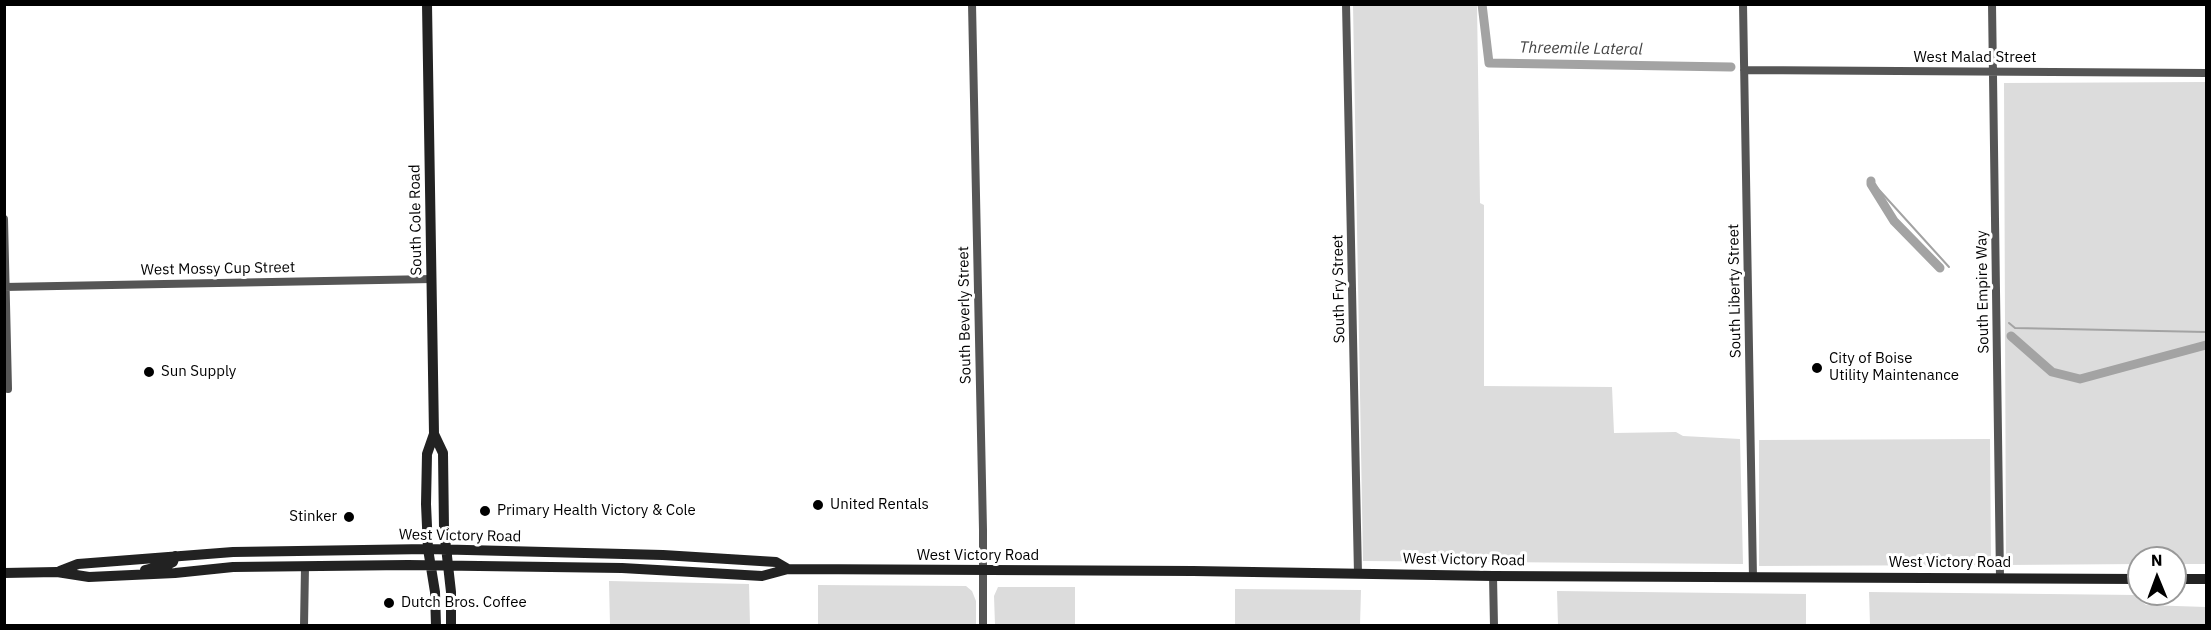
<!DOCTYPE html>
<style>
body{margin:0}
#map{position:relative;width:2211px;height:630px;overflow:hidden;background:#fff;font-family:"IBM Plex Sans",sans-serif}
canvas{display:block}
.frame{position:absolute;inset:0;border:6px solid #000;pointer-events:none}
.north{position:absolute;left:2127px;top:546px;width:60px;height:60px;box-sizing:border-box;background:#fff;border:2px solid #999;border-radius:50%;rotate:359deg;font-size:16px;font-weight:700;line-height:24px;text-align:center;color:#000}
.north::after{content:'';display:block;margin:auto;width:21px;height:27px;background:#000;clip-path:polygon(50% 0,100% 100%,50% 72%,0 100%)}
</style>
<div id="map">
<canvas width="2211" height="630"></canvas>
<div class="frame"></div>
<div class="north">N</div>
</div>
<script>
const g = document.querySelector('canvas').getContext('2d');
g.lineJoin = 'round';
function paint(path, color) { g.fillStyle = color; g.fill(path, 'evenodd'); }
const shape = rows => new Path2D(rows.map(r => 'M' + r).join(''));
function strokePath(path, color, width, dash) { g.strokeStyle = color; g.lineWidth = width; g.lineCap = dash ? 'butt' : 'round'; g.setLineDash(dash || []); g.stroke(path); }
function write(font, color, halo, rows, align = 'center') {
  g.font = font + ' "IBM Plex Sans",sans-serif'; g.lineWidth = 6; g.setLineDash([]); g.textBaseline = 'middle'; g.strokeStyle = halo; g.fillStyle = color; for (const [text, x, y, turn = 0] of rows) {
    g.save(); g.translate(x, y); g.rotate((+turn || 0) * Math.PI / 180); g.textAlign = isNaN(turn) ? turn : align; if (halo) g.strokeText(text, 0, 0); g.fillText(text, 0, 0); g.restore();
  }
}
const green = shape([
 [1353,5,1477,5,1480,203,1484,205,1484,386,1612,387,1614,433,1676,432,1683,436,1740,439,1743,564,1363,561],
 [2206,82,2206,564,2175,564,2175,558,2139,558,2139,564,2006,565,2004,83],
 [1990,439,1991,565,1759,566,1759,440],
 [609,581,749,584,750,625,610,625],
 [818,585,966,586,972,591,976,601,976,625,818,625],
 [998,587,1075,587,1075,625,995,625,994,596],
 [1235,589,1361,590,1360,625,1235,625],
 [1557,591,1806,594,1806,625,1558,625],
 [1869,592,2136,595,2146,605,2206,607,2206,625,1870,625]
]);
const stream = shape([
 [1871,181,1949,267],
 [2009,323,2015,328,2206,332]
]);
const canal = shape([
 [1482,4,1489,63,1731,67],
 [1871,181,1871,184,1894,221,1940,268],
 [2011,336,2052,372,2080,379,2206,345]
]);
const street = shape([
 [972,4,983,530,983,626],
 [1346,4,1358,574],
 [1743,4,1753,578],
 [1992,4,2000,578],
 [1744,70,2206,73],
 [4,219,8,389],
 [4,287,432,279],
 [1493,576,1494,626],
 [304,626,305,567]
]);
const secondary = shape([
 [427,4,434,434,427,454,426,504,428,549,435,592,436,626],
 [434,434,443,453,444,529,451,592,451,626],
 [145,570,169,564,173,562,175,556],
 [60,571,78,564,233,552,428,549,663,555,776,562,788,569],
 [4,573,57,572,89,577,175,573,233,567,408,565,622,568,762,576,788,569,1193,571,1493,576,2139,579],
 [2175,579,2206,579]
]);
const markers = [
 [1817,368,6,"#000"],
 [149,372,6,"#000"],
 [818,505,6,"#000"],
 [485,511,6,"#000"],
 [349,517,6,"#000"],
 [389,603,6,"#000"]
];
const streetNames = [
 ["West Malad Street",1975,58],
 ["South Cole Road",416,220,-91],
 ["West Mossy Cup Street",218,269,-1],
 ["South Fry Street",1339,289,-91],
 ["South Liberty Street",1735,291,-91],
 ["South Empire Way",1983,292,-91],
 ["South Beverly Street",965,315,-91],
 ["West Victory Road",460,536,1],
 ["West Victory Road",978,556],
 ["West Victory Road",1464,560,1],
 ["West Victory Road",1950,563]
];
const poiNames = [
 ["City of Boise",1829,359],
 ["Utility Maintenance",1829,376],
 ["Sun Supply",161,372],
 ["United Rentals",830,505],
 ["Primary Health Victory & Cole",497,511],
 ["Stinker",337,517,"right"],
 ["Dutch Bros. Coffee",401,603]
];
const waterNames = [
 ["Threemile Lateral",1581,49,1]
];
paint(green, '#dcdcdc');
strokePath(stream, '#a3a3a3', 2);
strokePath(canal, '#a3a3a3', 9);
strokePath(street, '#555', 8);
strokePath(secondary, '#222', 10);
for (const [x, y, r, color] of markers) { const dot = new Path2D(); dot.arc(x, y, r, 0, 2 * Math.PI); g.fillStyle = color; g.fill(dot); strokePath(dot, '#fff', 2); }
write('15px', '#000', '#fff', streetNames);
write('15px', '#000', '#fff', poiNames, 'left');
write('italic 16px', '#444', '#fff', waterNames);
</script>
